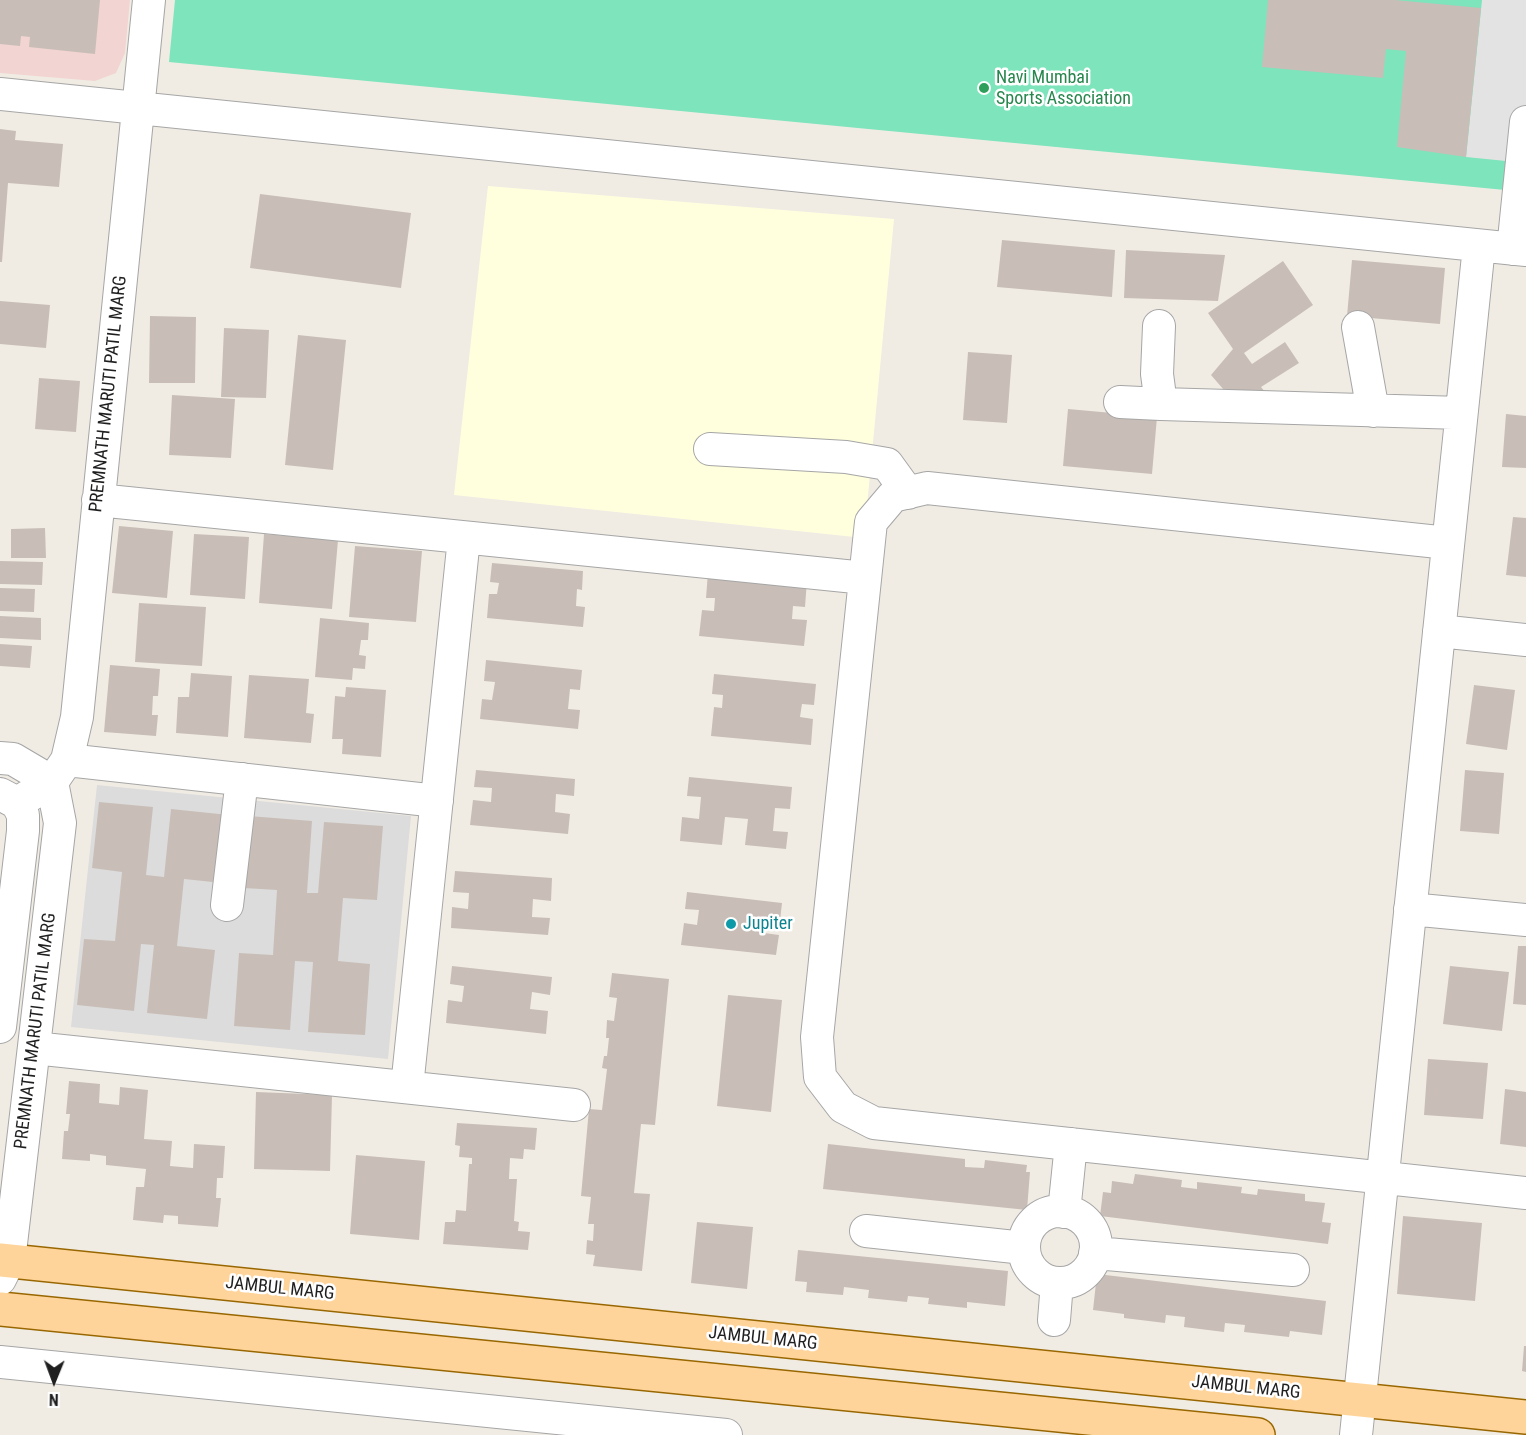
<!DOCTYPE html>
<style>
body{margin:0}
#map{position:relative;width:1526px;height:1435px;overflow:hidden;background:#f0ece4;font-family:"Roboto Condensed",sans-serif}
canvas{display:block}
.north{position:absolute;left:24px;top:1351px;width:60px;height:60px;-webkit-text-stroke:4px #fff;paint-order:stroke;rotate:181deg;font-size:16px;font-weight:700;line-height:24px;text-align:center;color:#1f1f1f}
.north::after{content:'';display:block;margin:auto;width:21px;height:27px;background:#1f1f1f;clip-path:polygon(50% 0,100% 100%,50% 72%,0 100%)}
</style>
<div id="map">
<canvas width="1526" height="1435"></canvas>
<div class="north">N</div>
</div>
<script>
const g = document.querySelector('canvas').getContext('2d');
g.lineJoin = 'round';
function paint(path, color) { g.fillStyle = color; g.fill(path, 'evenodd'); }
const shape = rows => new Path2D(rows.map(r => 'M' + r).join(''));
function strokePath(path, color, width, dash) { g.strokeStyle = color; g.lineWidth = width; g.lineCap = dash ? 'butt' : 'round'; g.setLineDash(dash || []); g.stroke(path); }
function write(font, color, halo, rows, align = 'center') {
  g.font = font + ' "Roboto Condensed",sans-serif'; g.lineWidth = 5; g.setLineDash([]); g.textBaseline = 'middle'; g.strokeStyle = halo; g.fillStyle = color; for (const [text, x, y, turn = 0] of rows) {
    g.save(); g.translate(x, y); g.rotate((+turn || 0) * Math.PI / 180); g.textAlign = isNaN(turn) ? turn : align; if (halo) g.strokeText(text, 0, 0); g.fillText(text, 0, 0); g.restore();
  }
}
const residential = shape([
 [97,785,411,816,388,1059,71,1027]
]);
const commercial = shape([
 [0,0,130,0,125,53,116,73,95,81,0,73]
]);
const education = shape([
 [488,186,894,219,864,538,454,495]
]);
const pitch = shape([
 [175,0,1526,0,1526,192,169,62]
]);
const parking = shape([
 [1482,0,1526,0,1526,163,1466,157]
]);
const building = shape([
 [0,0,100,0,95,54,29,47,30,37,21,36,20,46,0,44],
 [1268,0,1395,0,1481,8,1466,157,1397,147,1406,51,1386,49,1383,78,1262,67],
 [0,129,16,131,15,140,63,144,59,187,8,183,2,262,0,262],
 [260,194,411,213,401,288,250,268],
 [1002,240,1115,250,1112,297,997,287],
 [1126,250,1225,255,1218,301,1124,298],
 [1352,260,1445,268,1440,324,1347,316],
 [1283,261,1313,305,1244,353,1252,364,1285,342,1299,363,1261,387,1266,393,1236,404,1211,375,1233,349,1208,313],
 [0,301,50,305,46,348,0,344],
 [150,316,196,317,195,383,149,383],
 [224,328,269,330,266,398,221,397],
 [298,335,346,340,333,470,285,465],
 [968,352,1012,355,1007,423,963,420],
 [39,378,80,381,76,432,35,429],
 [172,395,235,399,231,458,169,455],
 [1068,409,1157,417,1152,474,1063,466],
 [1506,414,1526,416,1526,468,1502,467],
 [1513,517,1526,518,1526,577,1506,575],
 [119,526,173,531,167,598,112,593],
 [45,528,46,558,11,558,11,529],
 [194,534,249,537,245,599,190,595],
 [264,534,338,540,332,609,259,603],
 [355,546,422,551,416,622,349,617],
 [0,561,43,562,42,585,0,584],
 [492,563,583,571,582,590,577,589,576,606,585,607,583,627,487,618,489,594,497,594,499,583,490,582],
 [708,572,807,580,805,607,793,606,792,619,807,620,804,646,699,636,702,610,714,611,715,598,706,598],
 [0,588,35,589,34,612,0,611],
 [139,603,206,607,202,666,135,662],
 [0,616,41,618,41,640,0,638],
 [320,618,369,623,368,640,361,640,359,655,366,656,365,669,353,668,352,680,315,677],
 [0,644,32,646,30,668,0,666],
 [486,660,582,670,580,690,570,689,568,709,580,710,578,729,480,719,482,699,492,700,495,682,484,681],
 [110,665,160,669,158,696,153,696,152,715,158,715,156,736,104,732],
 [191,673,232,676,228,737,176,733,178,697,189,697],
 [714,674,816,684,814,705,802,704,800,717,813,719,811,745,711,736,714,707,722,708,723,695,712,694],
 [249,675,309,679,306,713,314,714,311,743,244,738],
 [1474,685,1515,690,1507,750,1466,744],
 [346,687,386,690,381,757,342,754,343,739,332,739,335,696,345,697],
 [476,770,575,779,574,796,556,794,555,812,570,814,568,834,470,825,473,800,491,802,492,788,474,787],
 [1465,770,1504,773,1499,834,1460,831],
 [689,777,792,787,790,809,775,808,773,831,788,832,786,849,745,845,748,819,725,817,722,845,680,841,682,817,699,819,701,797,687,796],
 [99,802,153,807,146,875,164,877,171,809,229,815,222,883,184,879,177,946,215,950,207,1019,147,1013,154,945,141,944,134,1011,77,1005,84,939,115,941,122,872,92,868],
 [249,816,312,821,307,893,318,893,324,822,383,826,377,900,343,898,338,961,370,964,365,1035,308,1032,313,962,295,961,290,1030,234,1026,239,953,273,955,277,890,244,888],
 [455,871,552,878,551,901,533,899,532,917,550,918,548,935,451,928,452,907,468,909,469,893,453,892],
 [687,892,782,903,780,921,765,920,764,933,779,935,776,955,681,945,684,923,697,925,699,910,685,909],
 [1518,946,1526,946,1526,1005,1513,1004],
 [452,966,552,977,550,995,532,992,530,1009,548,1011,546,1034,446,1023,448,1000,462,1002,464,986,450,984],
 [1450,966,1509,972,1502,1031,1443,1024],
 [612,973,669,979,655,1125,641,1124,634,1193,650,1194,642,1271,593,1266,595,1255,586,1254,587,1240,593,1241,594,1224,588,1224,591,1197,581,1196,589,1109,602,1110,607,1069,602,1068,604,1056,607,1056,609,1038,606,1038,607,1020,614,1021,617,998,609,997],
 [728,995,782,1000,771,1112,717,1106],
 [1428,1059,1488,1063,1483,1119,1424,1115],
 [69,1081,100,1084,99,1103,119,1105,120,1087,148,1090,144,1139,172,1141,170,1166,193,1168,194,1144,225,1146,223,1178,217,1178,216,1198,221,1198,218,1227,178,1224,178,1216,164,1215,163,1223,133,1220,136,1187,144,1187,146,1169,106,1165,106,1156,90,1154,90,1161,62,1159,64,1131,68,1131,70,1114,66,1114],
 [1505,1089,1526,1092,1526,1147,1500,1144],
 [256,1092,332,1095,330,1171,254,1169],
 [457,1123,537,1128,535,1150,524,1149,523,1159,510,1158,509,1179,517,1179,514,1221,519,1222,518,1231,530,1232,528,1250,443,1244,445,1222,455,1222,456,1210,466,1211,469,1164,472,1164,472,1158,459,1157,460,1146,455,1145],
 [828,1144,965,1159,965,1167,984,1168,985,1160,1027,1165,1026,1172,1030,1172,1027,1210,823,1189],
 [356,1155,425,1161,419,1240,350,1234],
 [1135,1174,1182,1180,1181,1187,1197,1189,1197,1182,1242,1187,1241,1193,1257,1195,1258,1189,1305,1194,1305,1201,1325,1203,1322,1222,1331,1223,1328,1244,1100,1216,1103,1192,1111,1193,1112,1181,1133,1184],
 [1403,1216,1482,1223,1475,1301,1397,1294],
 [697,1222,753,1227,747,1289,691,1283],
 [798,1250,1008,1271,1005,1306,967,1302,967,1308,928,1304,929,1298,908,1296,907,1302,868,1298,869,1290,844,1287,843,1295,806,1292,807,1282,795,1281],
 [1097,1274,1326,1301,1322,1335,1290,1331,1289,1337,1244,1332,1245,1325,1225,1323,1224,1332,1184,1327,1185,1317,1166,1315,1165,1323,1124,1318,1124,1314,1093,1310],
 [1524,1346,1526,1346,1526,1372,1522,1371]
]);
const minor = shape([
 [0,94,1526,250],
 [1513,249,1526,122],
 [1159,326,1157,374,1161,404,1461,413],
 [1358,327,1373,411],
 [1120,402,1161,404],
 [710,449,846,457,887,464,908,493],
 [98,500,865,578],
 [1448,543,927,488,893,496,871,522,817,1037,820,1077,843,1107,874,1123,1526,1193],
 [1439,631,1526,640],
 [0,758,13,759,52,782],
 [67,760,437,801],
 [0,794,17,803,23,815,23,831,0,1027],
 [17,803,52,782,67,760,77,717,149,0],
 [227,905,242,779],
 [1410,909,1526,920],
 [34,1048,574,1105],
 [407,1087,464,538],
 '1024 1247a36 36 0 1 1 72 0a36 36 0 1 1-72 0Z',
 [1064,1212,1071,1144],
 [866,1231,1024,1248],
 [1095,1253,1293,1270],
 [0,1279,9,1261,60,823,52,782],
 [1054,1320,1057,1283],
 [0,1362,726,1435],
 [1356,1435,1479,246]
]);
const major = shape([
 [0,1260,1526,1417],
 [0,1309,1258,1435]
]);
const markers = [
 [984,88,6,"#2e9e5b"],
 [731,924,6,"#0f9aa8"]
];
const leisureNames = [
 ["Navi Mumbai",996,78],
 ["Sports Association",996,99]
];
const streetNames = [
 ["PREMNATH MARUTI PATIL MARG",109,394,-84],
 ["PREMNATH MARUTI PATIL MARG",36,1031,-83],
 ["JAMBUL MARG",280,1289,6],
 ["JAMBUL MARG",763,1339,6],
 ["JAMBUL MARG",1246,1388,6]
];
const cultureNames = [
 ["Jupiter",743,924]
];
paint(residential, '#dddcdc');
paint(commercial, '#f2d4d2');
paint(education, '#ffffde');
paint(pitch, '#7de4bc');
paint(parking, '#e3e3e3');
paint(building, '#c8beb7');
strokePath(minor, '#a6a6a6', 34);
strokePath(major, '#996700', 36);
strokePath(minor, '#fff', 32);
strokePath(major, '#ffd49a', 33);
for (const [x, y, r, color] of markers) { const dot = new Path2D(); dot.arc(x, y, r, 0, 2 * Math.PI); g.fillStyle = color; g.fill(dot); strokePath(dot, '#fff', 2); }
write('18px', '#27864d', '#fff', leisureNames, 'left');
write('18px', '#1f1f1f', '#fff', streetNames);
write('18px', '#0d838f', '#fff', cultureNames, 'left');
</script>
